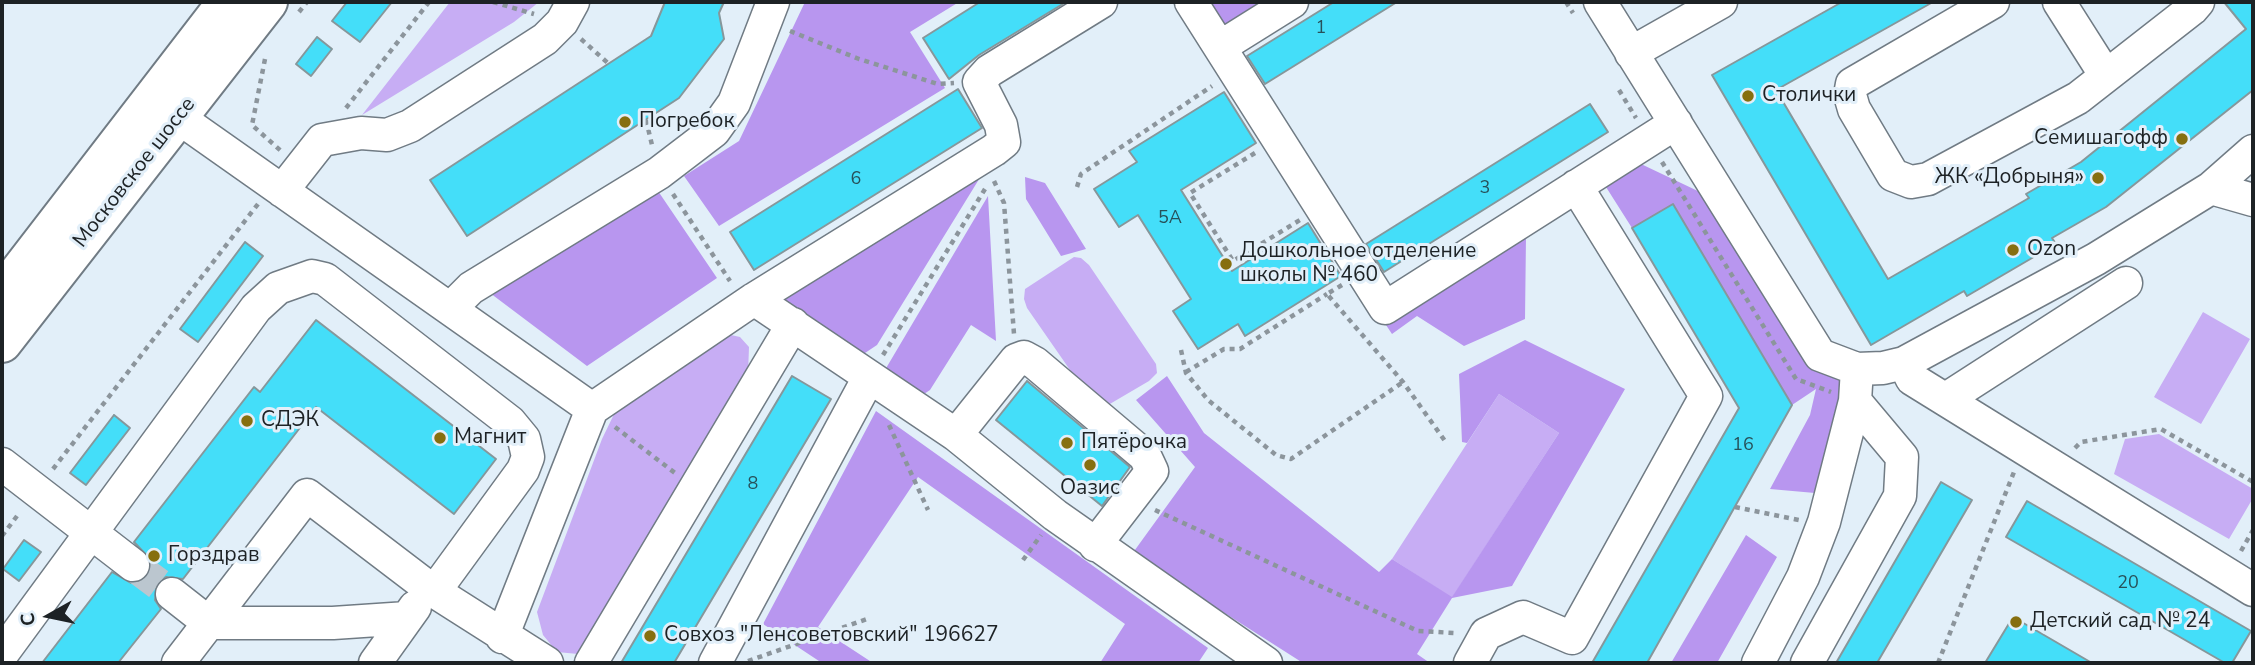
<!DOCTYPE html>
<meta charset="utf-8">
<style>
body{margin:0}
#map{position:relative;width:2255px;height:665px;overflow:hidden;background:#e2eff9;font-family:"Nunito Sans",sans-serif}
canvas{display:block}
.frame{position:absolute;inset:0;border:4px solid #1d2225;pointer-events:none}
.north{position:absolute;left:14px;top:581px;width:70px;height:70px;-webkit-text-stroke:5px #e2eff9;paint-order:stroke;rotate:261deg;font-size:19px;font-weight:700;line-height:28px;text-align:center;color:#1d2225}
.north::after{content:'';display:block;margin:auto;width:24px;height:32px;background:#1d2225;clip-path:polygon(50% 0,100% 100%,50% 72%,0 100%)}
</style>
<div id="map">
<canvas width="2255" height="665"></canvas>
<div class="frame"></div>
<div class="north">С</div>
</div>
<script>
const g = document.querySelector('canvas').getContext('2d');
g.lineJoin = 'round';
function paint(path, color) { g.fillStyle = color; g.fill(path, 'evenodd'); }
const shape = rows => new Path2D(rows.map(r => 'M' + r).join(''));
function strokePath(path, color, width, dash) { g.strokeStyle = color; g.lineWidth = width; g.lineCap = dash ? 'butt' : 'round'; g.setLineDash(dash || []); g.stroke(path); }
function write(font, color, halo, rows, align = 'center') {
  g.font = font + ' "Nunito Sans",sans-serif'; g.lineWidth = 6; g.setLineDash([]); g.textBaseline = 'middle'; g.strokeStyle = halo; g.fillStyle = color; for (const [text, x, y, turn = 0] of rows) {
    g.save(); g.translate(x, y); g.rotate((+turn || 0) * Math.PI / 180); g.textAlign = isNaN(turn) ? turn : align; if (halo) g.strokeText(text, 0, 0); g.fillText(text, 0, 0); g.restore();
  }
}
const green = shape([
 [450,2,539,2,514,22,362,115],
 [1074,257,1081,258,1089,265,1156,364,1157,373,1149,381,1103,408,1095,406,1027,308,1024,299,1025,289],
 [2203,312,2250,339,2201,424,2154,397],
 [722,333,740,337,749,347,748,374,578,654,557,652,543,635,537,612,602,439,617,408],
 [1499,394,1559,433,1452,598,1392,559],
 [2159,434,2253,489,2253,498,2229,539,2114,474,2125,439]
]);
const forest = shape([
 [805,2,959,2,910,32,945,88,719,226,684,176,739,141],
 [1199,2,1279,2,1224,32],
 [1641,164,1721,202,1850,379,1815,493,1770,489,1810,415,1816,389,1792,405,1673,204,1632,228,1606,187],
 [981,176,877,345,865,353,848,351,783,300,788,291],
 [1025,177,1045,183,1086,249,1061,256,1026,199],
 [658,191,717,278,587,366,486,290],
 [988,196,996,341,971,325,930,390,918,398,882,375],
 [1526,236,1525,319,1464,346,1417,316,1392,334,1384,322],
 [1525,340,1625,389,1512,586,1452,598,1417,654,1430,663,1303,663,1132,554,1195,467,1136,400,1167,376,1204,433,1379,572,1392,559,1452,597,1559,433,1499,394,1467,443,1462,442,1459,374],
 [876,411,1208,648,1198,663,1100,663,1125,624,918,477,818,627,873,663,822,663,763,624],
 [1746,535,1777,557,1717,663,1671,663]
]);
const building = shape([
 [347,2,392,2,360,42,332,21,347,2],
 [665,2,724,2,719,13,724,39,679,98,467,236,430,180,651,36,665,2],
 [980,2,1066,2,979,55,949,79,923,38,980,2],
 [1334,2,1397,2,1265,84,1247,56,1334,2],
 [1842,2,1933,2,1776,90,1888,279,2029,198,2026,194,2081,162,2246,29,2224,2,2253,2,2253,90,2106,207,2052,238,2056,244,1967,296,1964,291,1871,345,1712,75,1842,2],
 [317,37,332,49,311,76,296,64,317,37],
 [958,89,982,128,754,270,730,232,958,89],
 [1224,92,1256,143,1181,190,1232,271,1308,223,1341,276,1245,336,1238,324,1198,349,1173,311,1191,299,1138,215,1119,227,1094,189,1137,162,1129,151,1224,92],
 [1590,104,1608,132,1384,272,1366,244,1590,104],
 [1673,204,1792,405,1647,663,1592,663,1739,408,1632,228,1673,204],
 [245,242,263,256,198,342,180,329,245,242],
 [316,320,496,459,454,514,316,407,183,579,166,577,157,583,155,600,161,609,118,663,42,663,112,572,131,583,147,577,150,559,134,542,254,387,260,392,316,320],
 [792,376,831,399,674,663,621,663,792,376],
 [1027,381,1130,467,1102,506,996,420,1027,381],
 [114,415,130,428,86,485,70,473,114,415],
 [1941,482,1972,500,1877,663,1836,663,1941,482],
 [2027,501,2251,631,2232,663,2225,663,2006,537,2027,501],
 [24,540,41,552,19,581,3,569,24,540],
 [2013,617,2092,663,1985,663,2013,617]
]);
const minorTunnel = shape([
 [133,565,172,594]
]);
const path = shape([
 [493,2,534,14],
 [1566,2,1573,13],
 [299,12,307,2],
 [790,31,859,59,938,84,954,83],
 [581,39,609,64],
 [265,59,252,125,281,151],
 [1619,90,1636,118],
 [346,108,429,2],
 [646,120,652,145],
 [1255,153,1190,193,1233,261,1300,220],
 [1662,162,1796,379,1831,392],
 [994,181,1004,203,1014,334],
 [1077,187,1081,174,1212,86],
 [673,194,730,281],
 [1342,285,1327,294,1403,382,1445,441],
 [1181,350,1186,373,1208,400,1276,455,1291,459,1403,382],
 [883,355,985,189],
 [1186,372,1224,349,1240,349,1327,294],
 [889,425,928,510],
 [615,427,675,473],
 [2075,448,2081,442,2161,429,2253,482],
 [53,469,258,204],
 [1735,507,1799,520],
 [1155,510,1418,631,1455,633],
 [2,536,20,512],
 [2241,551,2253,530],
 [1023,560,1041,535],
 [748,661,867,619],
 [1938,663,2014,472]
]);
const minor = shape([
 [1191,2,1385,308,1676,123],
 [1600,2,1820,355,1857,369,1883,368,1904,363,2096,259,2211,188,2253,200],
 [1993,2,1852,84,1850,95,1854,109,1893,175,1911,182,1928,179,2078,98,2192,9,2198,2],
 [2059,2,2106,76],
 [1220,47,1292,2],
 [1631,53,1721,2],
 [159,104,592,409],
 [2211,188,2253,151],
 [282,191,322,140,361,133,387,135,410,126,545,39,562,22,573,2],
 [754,299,956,435,1055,515,1266,663],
 [450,309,471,288,659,173,714,131,734,103,773,2],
 [1904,363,1912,379,2253,590],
 [1946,399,2126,283],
 [956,435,1016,360,1024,357,1035,363,1145,456,1152,471,1095,545],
 [2,464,133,565],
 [172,594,209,623,333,623,407,618],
 [502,637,592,409,754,299,994,150,1004,142,1001,125,979,82,989,71,1101,2],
 [2,654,256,308,278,288,312,276,325,279,510,422,524,439,528,457,523,470,434,592],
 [178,663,307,495,429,588,547,663],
 [375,663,415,607],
 [591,663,793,324],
 [715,663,868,379],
 [1470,663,1486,634,1523,617,1572,638,1706,396,1576,186],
 [1758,663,1803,577,1824,522,1855,401,1857,369],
 [1807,663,1900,496,1902,457,1855,401]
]);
const highway = shape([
 [2,294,227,2],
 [2,343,268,2]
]);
const markers = [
 [1748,96,7,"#866f0f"],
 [625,122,7,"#866f0f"],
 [2182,139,7,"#866f0f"],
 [2098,178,7,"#866f0f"],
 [2013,250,7,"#866f0f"],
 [1226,264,7,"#866f0f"],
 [247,421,7,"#866f0f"],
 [440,438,7,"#866f0f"],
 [1067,443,7,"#866f0f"],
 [1090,465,7,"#866f0f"],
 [154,556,7,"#866f0f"],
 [2016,622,7,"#866f0f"],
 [650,636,7,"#866f0f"]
];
const numberNames = [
 ["1",1321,29],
 ["6",856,180],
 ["3",1485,189],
 ["5А",1170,219],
 ["16",1743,446],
 ["8",753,485],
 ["20",2128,584]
];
const poiNames = [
 ["Столички",1762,96],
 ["Погребок",639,122],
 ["Семишагофф",2168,139,"right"],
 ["ЖК «Добрыня»",2084,178,"right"],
 ["Ozon",2027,250],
 ["Дошкольное отделение",1240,252],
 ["школы № 460",1240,276],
 ["СДЭК",261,421],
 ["Магнит",454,438],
 ["Пятёрочка",1081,443],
 ["Оазис",1090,489,"center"],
 ["Горздрав",168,556],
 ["Детский сад № 24",2030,622],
 ["Совхоз \"Ленсоветовский\" 196627",664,636]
];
const streetNames = [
 ["Московское шоссе",135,173,-52]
];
paint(green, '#c7adf4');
paint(forest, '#b896ef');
paint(building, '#44def9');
strokePath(building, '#86979b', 2);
strokePath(minorTunnel, '#bbc6cf', 32, [32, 16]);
strokePath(minor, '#707b84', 35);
strokePath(highway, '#707b84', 42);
strokePath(path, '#8c959c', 4.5, [5, 5]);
strokePath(minor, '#fff', 32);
strokePath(highway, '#fff', 38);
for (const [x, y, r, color] of markers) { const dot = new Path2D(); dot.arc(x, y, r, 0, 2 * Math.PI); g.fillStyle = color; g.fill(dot); strokePath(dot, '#e2eff9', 2.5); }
write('18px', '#27515a', null, numberNames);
write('21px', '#1d2225', '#e2eff9', poiNames, 'left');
write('21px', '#1d2225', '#e2eff9', streetNames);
</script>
